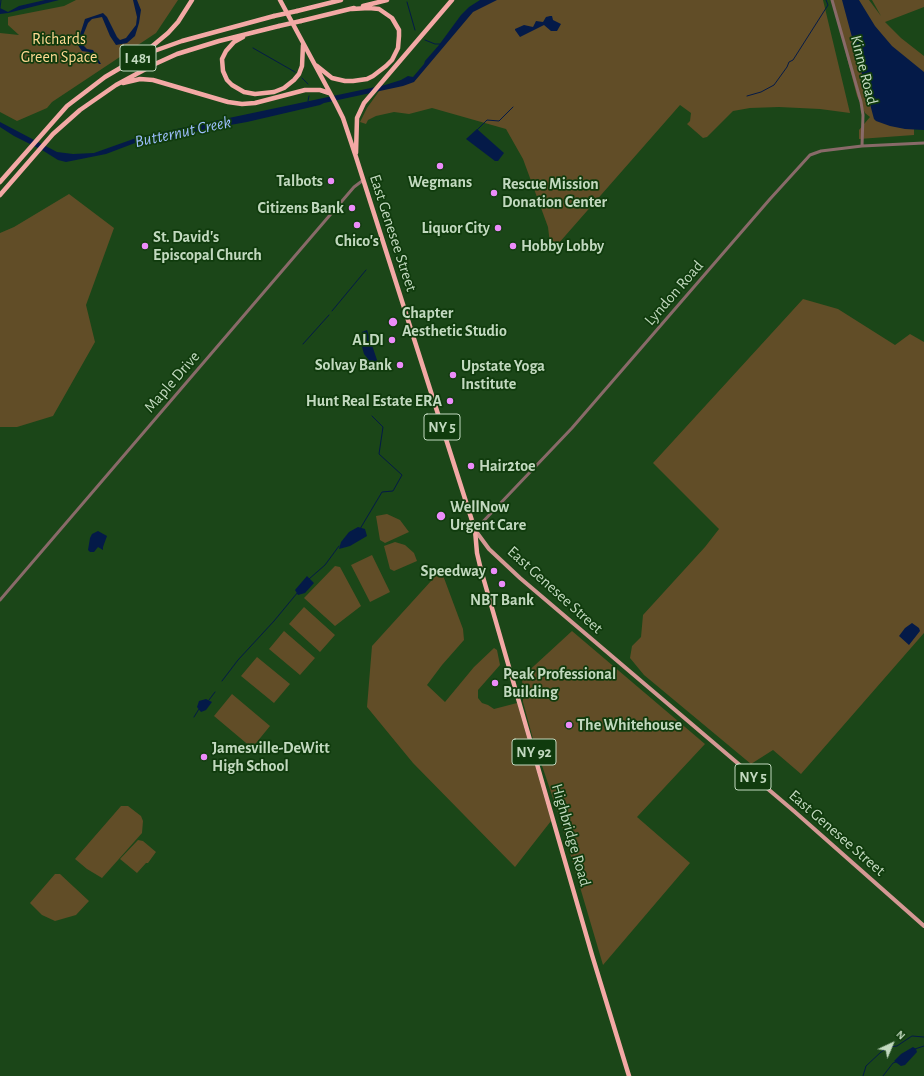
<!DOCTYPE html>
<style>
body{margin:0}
#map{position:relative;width:924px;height:1076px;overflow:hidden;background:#1b4618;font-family:"Alegreya Sans",sans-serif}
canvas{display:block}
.north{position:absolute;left:872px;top:1024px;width:40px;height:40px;-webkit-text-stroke:3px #103b0d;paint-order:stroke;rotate:44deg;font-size:11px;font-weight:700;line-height:16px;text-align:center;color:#c2d9bf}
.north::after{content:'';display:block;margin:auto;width:14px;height:18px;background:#c2d9bf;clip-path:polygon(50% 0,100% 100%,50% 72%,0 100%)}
</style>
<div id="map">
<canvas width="924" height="1076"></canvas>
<div class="north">N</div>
</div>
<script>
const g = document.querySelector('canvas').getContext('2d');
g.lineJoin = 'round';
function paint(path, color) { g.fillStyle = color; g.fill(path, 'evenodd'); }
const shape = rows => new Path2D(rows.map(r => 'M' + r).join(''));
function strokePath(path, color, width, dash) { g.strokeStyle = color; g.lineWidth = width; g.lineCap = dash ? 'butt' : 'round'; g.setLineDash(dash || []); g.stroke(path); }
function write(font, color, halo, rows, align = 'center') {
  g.font = font + ' "Alegreya Sans",sans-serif'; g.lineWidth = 3.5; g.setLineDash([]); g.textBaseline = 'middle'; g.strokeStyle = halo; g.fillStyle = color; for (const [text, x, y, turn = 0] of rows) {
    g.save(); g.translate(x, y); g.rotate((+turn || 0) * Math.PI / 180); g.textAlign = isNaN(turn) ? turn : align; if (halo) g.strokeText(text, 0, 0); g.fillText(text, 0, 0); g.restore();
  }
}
const green = shape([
 [76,0,178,0,156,33,52,102,47,108,17,121,0,112,0,33,19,35,8,25,8,17,64,6],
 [490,0,823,0,850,113,820,109,779,107,750,108,733,111,707,137,703,138,687,124,690,121,691,113,680,105,551,252,548,227,523,159,506,129,432,108,409,114,394,112,376,116,368,120,366,124,360,122,367,108,382,87,416,77,470,11],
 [832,0,869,0,881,16,872,0,924,0,924,7,885,22,901,38,924,56,924,126,914,128,914,135,859,139,859,130,870,117,865,113,857,96],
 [69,194,114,228,86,305,95,342,53,416,17,427,0,427,0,233,14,227],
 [803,299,838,309,895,345,910,334,924,342,924,633,801,774,773,750,751,764,644,675,630,658,632,646,641,637,643,615,705,547,719,529,653,463],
 [387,514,400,520,409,532,385,543,380,540,376,516],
 [395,542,405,545,414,553,417,561,394,571,390,569,384,546],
 [372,555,390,592,370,602,351,565],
 [335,566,340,567,361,606,335,626,304,598],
 [441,570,463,629,464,640,442,665,427,685,445,702,474,667,494,648,497,650,500,665,478,690,478,698,482,703,488,705,494,709,517,703,551,821,515,867,413,763,367,707,372,646],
 [304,607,335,635,320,652,289,624],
 [284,631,315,658,300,675,269,649],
 [572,631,705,744,637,817,690,863,603,965,559,816,533,739,523,702,522,677],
 [257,657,290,684,274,703,241,676],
 [232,694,270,726,252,748,214,716],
 [121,806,128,806,141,816,143,821,142,833,102,878,87,869,75,859],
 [138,840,143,841,156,852,148,863,146,863,137,873,120,859],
 [55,874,60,874,89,901,76,915,55,921,42,915,30,903]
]);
const water = shape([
 [45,0,59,0,8,13,0,14,0,8,8,12,19,6],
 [133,0,137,0,141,10,139,23,135,36,127,43,116,45,110,36,102,17,92,19,88,23,82,38,83,45,87,49,93,50,101,64,99,64,89,52,82,51,77,44,85,19,103,13,107,17,117,37,120,40,126,38,136,25,137,17],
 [480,0,497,0,473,12,414,82,403,86,324,103,320,105,247,122,202,130,165,142,135,143,106,154,66,162,58,160,42,150,14,136,0,127,0,122,57,152,73,154,94,153,139,137,385,85,401,80,408,76,413,77,424,64,425,61,439,45,461,15,469,7],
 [842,0,859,0,875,26,892,46,924,72,924,130,905,129,890,126,876,121,874,119],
 [550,16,552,16,553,20,561,24,557,31,551,31,544,25,520,37,515,30,515,29,524,25,533,27,536,21,543,22,546,17],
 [477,129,504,153,498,161,495,161,466,139],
 [367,330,380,369,375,368,364,354,361,343,362,332],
 [358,527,365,529,367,536,350,546,339,549,341,542,349,532],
 [98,531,107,536,103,547,103,550,98,547,94,552,90,552,88,550,90,538,92,534],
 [307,576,314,583,305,593,298,595,295,590],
 [912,623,919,628,920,631,909,645,899,636,905,628],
 [206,699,212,702,206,710,201,712,197,707,199,701],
 [913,1047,916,1049,917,1052,905,1065,901,1066,894,1061,901,1054]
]);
const stream = shape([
 [407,2,415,30],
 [0,8,1,0],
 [425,40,435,44,440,44],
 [253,48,295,72],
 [302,78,308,84],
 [747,96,761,92,774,85,787,67,789,62,793,60,828,5,826,0],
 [308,101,309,96],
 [477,130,487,120,499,121,513,107],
 [332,311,366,270],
 [303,344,329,315],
 [360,529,382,492,393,491,402,475,379,454,383,427,372,416],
 [309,579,325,565,339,546],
 [222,681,238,660,274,621,298,592],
 [209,700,215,692],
 [194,717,199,709],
 [915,1049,924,1046],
 [863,1076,866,1066,881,1052,889,1047,897,1046,912,1036,924,1037],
 [883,1076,893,1063,896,1062]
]);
const minor = shape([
 [832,0,861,102,863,115,862,146],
 [475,530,572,428,770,199,810,155,821,151,862,146,924,143],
 [0,600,354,187,362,181]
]);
const major = shape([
 [475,530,489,549,520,578,795,812,924,926]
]);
const highway = shape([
 [280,0,336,104,343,118,356,157,475,530,477,553,481,570,592,955,629,1076],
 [363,6,387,0],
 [297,11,341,0],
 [301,21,354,8],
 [243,37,234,42,226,51,222,59,223,71,227,80,232,85,244,92,255,94,274,92,284,88,294,80,299,74,302,66,303,45],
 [144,53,168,33,178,22,192,0],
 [317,66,332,78,345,81,353,81,367,79,373,76,386,66,392,60,398,48,399,36,399,30,392,18,379,9,369,8,352,9],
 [123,83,140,79,153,80,228,102,242,104,255,103,305,90,320,90,329,93],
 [356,153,357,118,364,103,452,0],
 [0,182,67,106,105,77,122,67,143,55,182,41,274,16],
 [0,195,53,134,80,110,116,85,155,64,177,54,219,41,279,26]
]);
const highwayBridge = shape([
 [274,16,297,11],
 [279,26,301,21]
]);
const markers = [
 [440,166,4,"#ec8cfa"],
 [331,181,4,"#ec8cfa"],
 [494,193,4,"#ec8cfa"],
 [352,208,4,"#ec8cfa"],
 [357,225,4,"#ec8cfa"],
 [498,228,4,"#ec8cfa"],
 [145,246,4,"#ec8cfa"],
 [513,246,4,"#ec8cfa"],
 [393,322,5,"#ec8cfa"],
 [392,340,4,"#ec8cfa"],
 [400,365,4,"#ec8cfa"],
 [453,375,4,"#ec8cfa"],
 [450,401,4,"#ec8cfa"],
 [471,466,4,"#ec8cfa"],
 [441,516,5,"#ec8cfa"],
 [494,571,4,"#ec8cfa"],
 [502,584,4,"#ec8cfa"],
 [495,683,4,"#ec8cfa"],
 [569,725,4,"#ec8cfa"],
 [204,757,4,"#ec8cfa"]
];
const shields = [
 [138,58,36],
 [442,427,36],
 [534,752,44],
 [753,777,36]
];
const shieldNames = [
 ["I 481",138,58],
 ["NY 5",442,427],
 ["NY 92",534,752],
 ["NY 5",753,777]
];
const parkNames = [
 ["Richards",59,39],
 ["Green Space",59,57]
];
const streetNames = [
 ["Kinne Road",864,70,76],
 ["East Genesee Street",393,233,72],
 ["Lyndon Road",674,293,-49],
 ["Maple Drive",172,382,-49],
 ["East Genesee Street",555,590,42],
 ["East Genesee Street",837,833,41],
 ["Highbridge Road",571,835,74]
];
const poiNames = [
 ["Talbots",323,181,"right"],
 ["Wegmans",440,182,"center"],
 ["Rescue Mission",502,184],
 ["Donation Center",502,202],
 ["Citizens Bank",344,208,"right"],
 ["Liquor City",490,228,"right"],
 ["St. David's",153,237],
 ["Episcopal Church",153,255],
 ["Chico's",357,241,"center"],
 ["Hobby Lobby",521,246],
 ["Chapter",402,313],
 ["Aesthetic Studio",402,331],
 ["ALDI",384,340,"right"],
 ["Solvay Bank",392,365,"right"],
 ["Upstate Yoga",461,366],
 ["Institute",461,384],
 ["Hunt Real Estate ERA",442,401,"right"],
 ["Hair2toe",479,466],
 ["WellNow",450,507],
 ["Urgent Care",450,525],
 ["Speedway",486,571,"right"],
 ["NBT Bank",502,600,"center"],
 ["Peak Professional",503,674],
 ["Building",503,692],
 ["The Whitehouse",577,725],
 ["Jamesville-DeWitt",212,748],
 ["High School",212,766]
];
const waterNames = [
 ["Butternut Creek",183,132,-12]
];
paint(green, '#614d27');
paint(water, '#041a48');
strokePath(stream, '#041a48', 1);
strokePath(minor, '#896a69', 3);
strokePath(major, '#d59894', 4);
strokePath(highway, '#f3a9a5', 4.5);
strokePath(highwayBridge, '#f3a9a5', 4.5);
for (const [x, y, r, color] of markers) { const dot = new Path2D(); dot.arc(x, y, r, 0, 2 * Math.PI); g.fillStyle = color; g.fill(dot); strokePath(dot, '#103b0d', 1.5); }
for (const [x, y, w] of shields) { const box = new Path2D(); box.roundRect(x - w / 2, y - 13, w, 26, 3); g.fillStyle = '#103b0d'; g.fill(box); strokePath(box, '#c2d9bf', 1); }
write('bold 15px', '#c2d9bf', null, shieldNames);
write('16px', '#ffd993', '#103b0d', parkNames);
write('16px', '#c2d9bf', '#103b0d', streetNames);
write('bold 16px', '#c2d9bf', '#103b0d', poiNames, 'left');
write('italic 17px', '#9dbffe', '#103b0d', waterNames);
</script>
